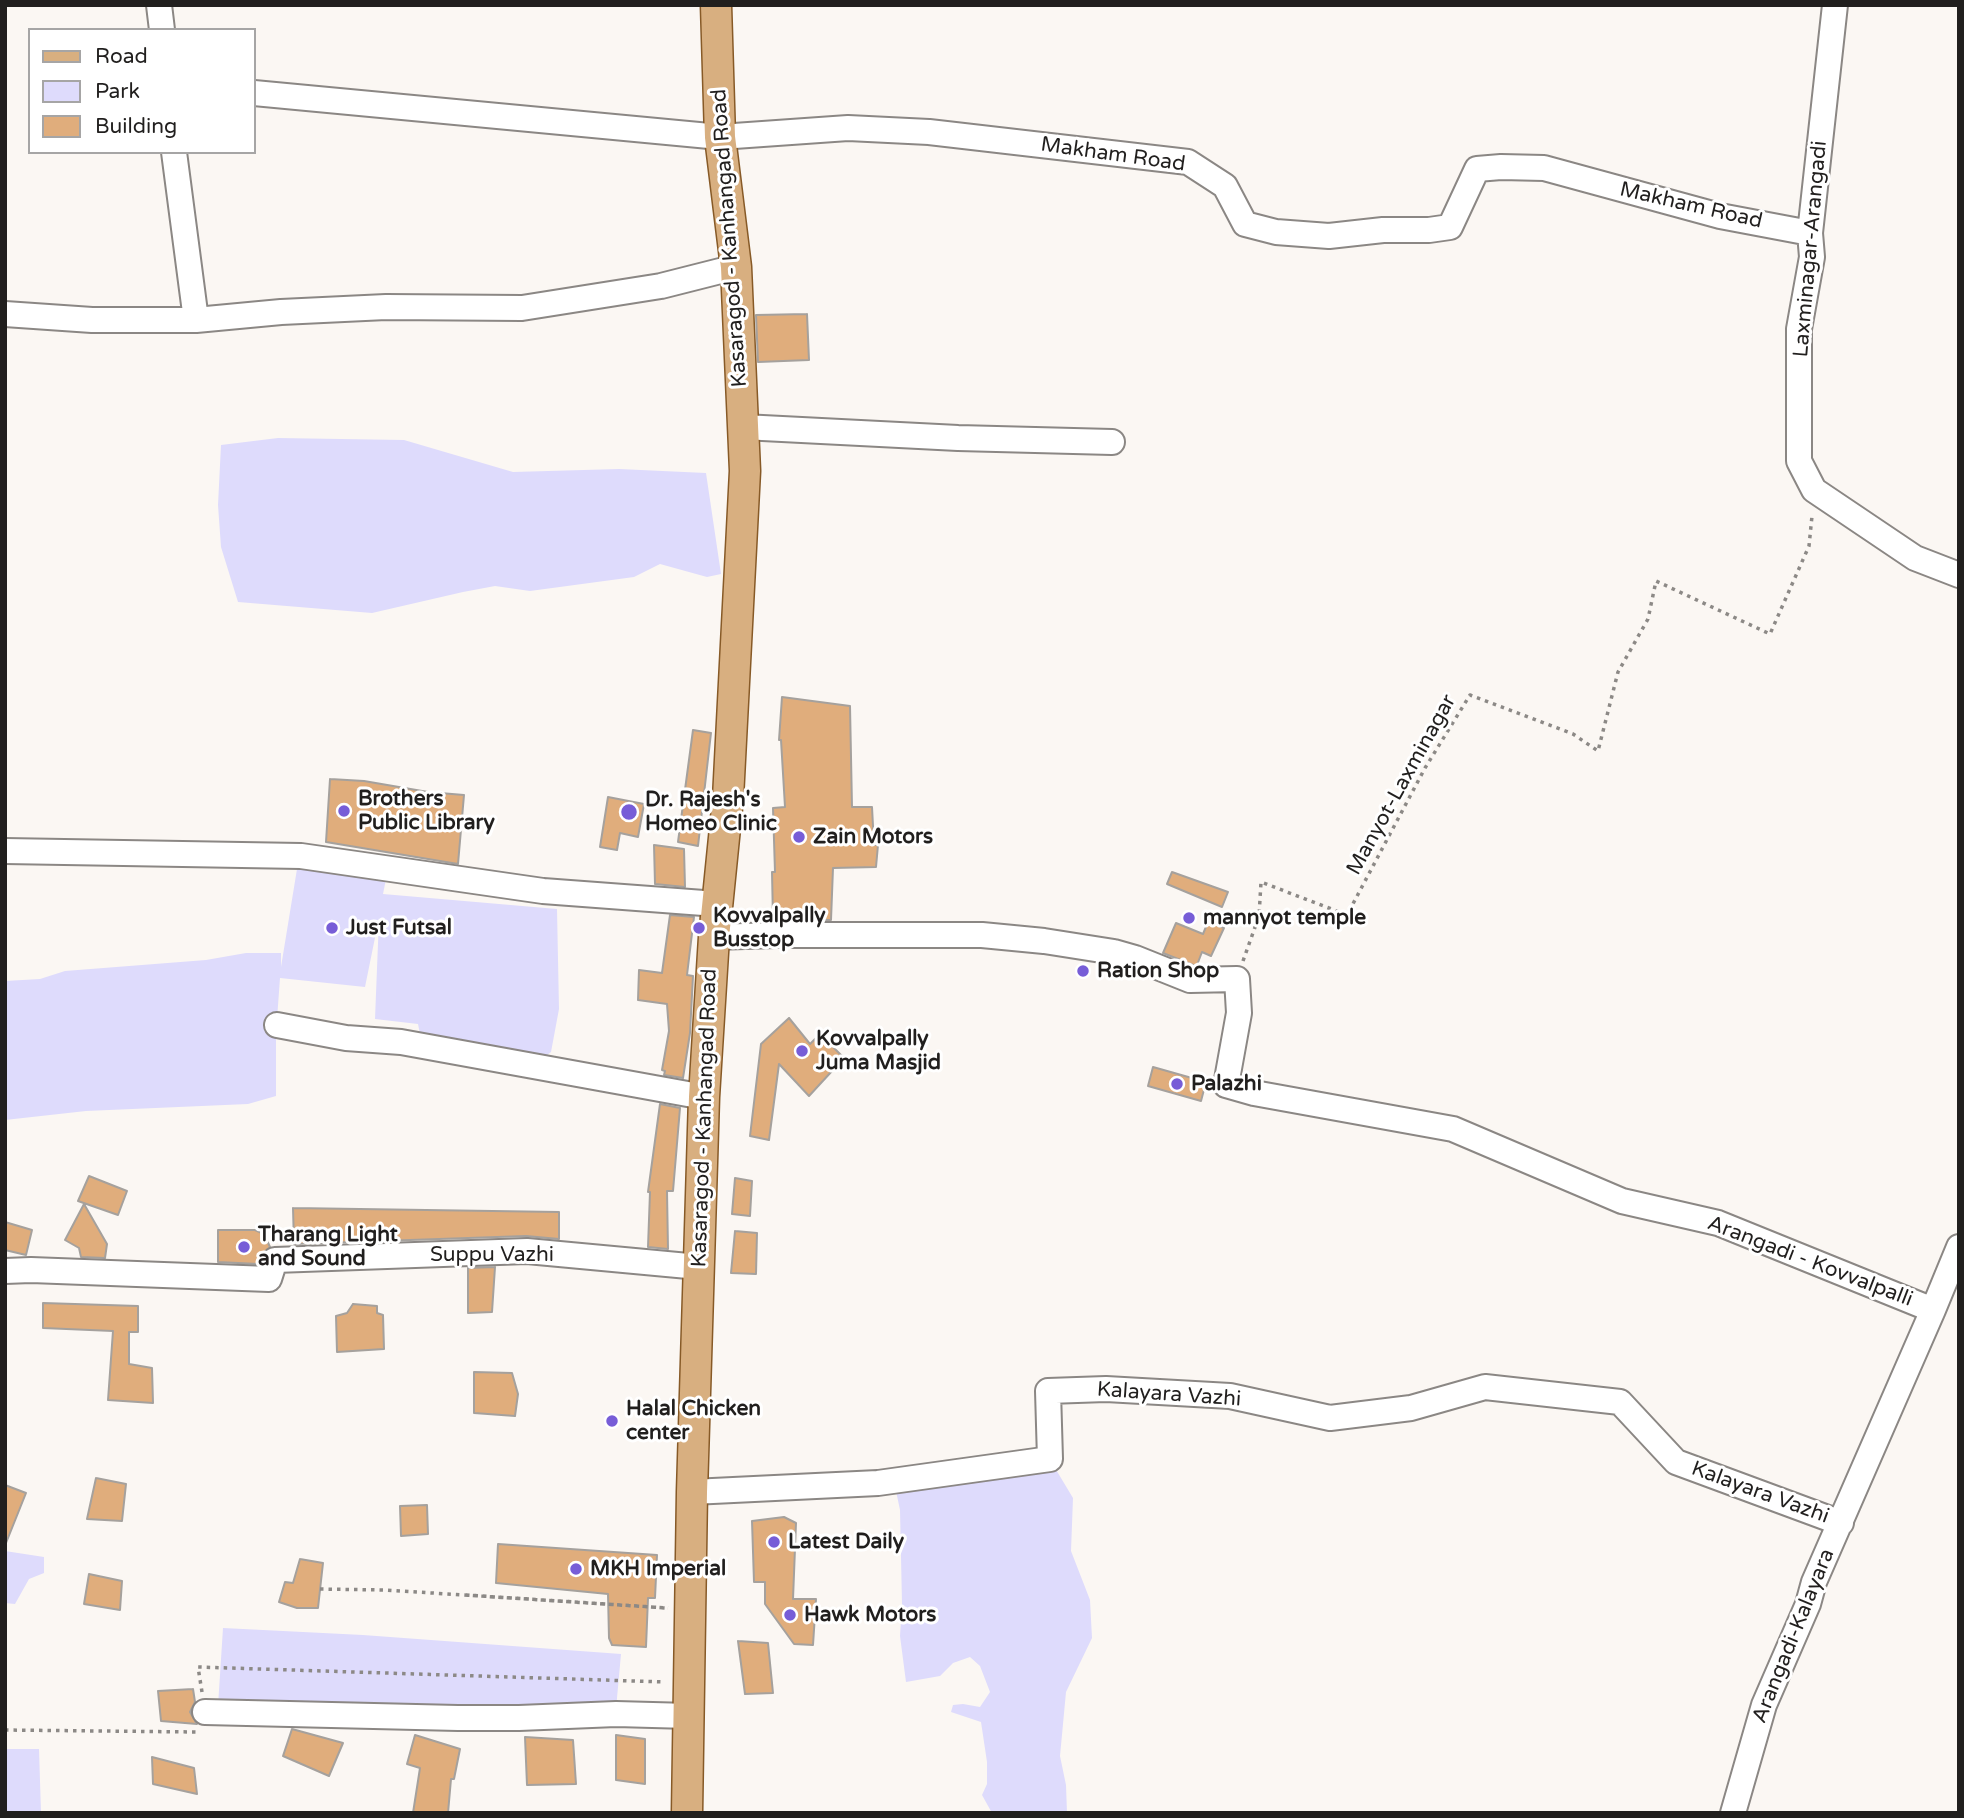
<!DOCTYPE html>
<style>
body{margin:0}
#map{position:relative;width:1964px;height:1818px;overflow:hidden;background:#fbf7f3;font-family:"Varela Round",sans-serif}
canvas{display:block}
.frame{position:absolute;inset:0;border:7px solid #211f1e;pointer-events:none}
.legend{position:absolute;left:28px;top:28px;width:228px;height:126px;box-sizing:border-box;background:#fff;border:2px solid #a6a5a5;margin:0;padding:9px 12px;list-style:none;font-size:21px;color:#211f1e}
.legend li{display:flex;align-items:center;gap:14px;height:35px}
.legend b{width:35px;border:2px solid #a6a5a5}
</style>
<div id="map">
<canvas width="1964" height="1818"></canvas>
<div class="frame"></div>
<ul class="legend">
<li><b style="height:9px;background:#d8af80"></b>Road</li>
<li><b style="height:19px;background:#dedbfc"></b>Park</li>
<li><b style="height:19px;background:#e0ad7c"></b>Building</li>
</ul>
</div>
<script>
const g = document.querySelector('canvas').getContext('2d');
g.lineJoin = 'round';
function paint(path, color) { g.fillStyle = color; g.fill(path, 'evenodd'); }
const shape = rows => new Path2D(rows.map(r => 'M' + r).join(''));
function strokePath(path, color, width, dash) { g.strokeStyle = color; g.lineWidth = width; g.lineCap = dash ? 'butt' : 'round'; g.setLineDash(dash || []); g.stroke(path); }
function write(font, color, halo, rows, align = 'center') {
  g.font = font + ' "Varela Round",sans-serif'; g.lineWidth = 6; g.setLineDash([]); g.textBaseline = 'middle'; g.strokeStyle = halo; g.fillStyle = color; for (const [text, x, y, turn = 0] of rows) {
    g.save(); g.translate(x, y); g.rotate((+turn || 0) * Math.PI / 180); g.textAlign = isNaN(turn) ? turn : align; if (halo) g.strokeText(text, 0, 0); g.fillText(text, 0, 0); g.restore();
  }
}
const green = shape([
 [278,438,404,440,513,472,619,469,706,473,721,574,707,577,660,564,634,577,530,591,495,586,463,592,372,613,238,602,221,547,218,505,221,445],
 [297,869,386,879,383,894,557,909,559,1009,551,1052,539,1061,421,1039,418,1024,375,1019,379,918,365,987,280,978,276,1033,276,1096,248,1104,86,1111,5,1120,5,981,40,979,65,971,206,960,246,953,281,953,281,967],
 [1055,1468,1073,1498,1071,1551,1090,1600,1092,1638,1066,1692,1060,1756,1066,1785,1067,1813,992,1813,982,1795,987,1784,987,1762,981,1722,951,1712,953,1705,963,1704,980,1707,990,1692,980,1666,970,1657,953,1663,940,1676,906,1682,900,1636,902,1604,900,1510,896,1491],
 [5,1551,44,1557,44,1573,29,1579,15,1604,5,1603],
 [223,1628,363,1635,621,1654,616,1709,218,1706],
 [5,1749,39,1749,41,1813,5,1813]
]);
const building = shape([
 [807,314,809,360,758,362,756,315,807,314],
 [782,697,850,706,852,807,872,807,874,845,878,845,876,867,833,868,831,920,773,920,772,872,775,872,773,808,785,807,781,740,779,740,782,697],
 [693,730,711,733,698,846,678,842,693,730],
 [330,779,364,781,428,792,464,795,458,864,326,842,330,779],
 [608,797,644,804,638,837,620,833,617,850,600,847,608,797],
 [654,845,684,849,685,887,655,884,654,845],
 [1172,872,1228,892,1222,907,1167,884,1172,872],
 [670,915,694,917,687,975,693,976,690,1033,683,1078,664,1075,665,1071,662,1070,669,1031,667,1004,638,1000,639,970,662,973,670,915],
 [1208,922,1224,928,1211,956,1202,952,1197,965,1193,965,1163,953,1176,923,1203,934,1208,922],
 [789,1018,810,1044,820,1034,844,1058,809,1096,779,1064,769,1140,750,1136,761,1044,789,1018],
 [1153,1067,1206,1082,1201,1101,1148,1086,1153,1067],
 [660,1104,680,1108,673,1191,667,1191,668,1249,648,1247,650,1192,648,1192,660,1104],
 [89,1176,127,1191,118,1215,78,1201,89,1176],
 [735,1178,752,1181,750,1216,732,1214,735,1178],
 [84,1204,107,1244,105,1258,81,1257,79,1248,65,1240,84,1204],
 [293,1208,559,1212,559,1239,526,1236,294,1244,293,1208],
 [5,1222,32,1230,26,1255,5,1250,5,1222],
 [218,1230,255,1230,264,1234,270,1247,261,1255,258,1264,218,1262,218,1230],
 [735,1231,757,1233,756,1274,731,1273,735,1231],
 [495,1267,492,1312,468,1313,468,1268,495,1267],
 [43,1303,138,1306,138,1332,129,1332,129,1364,152,1368,153,1403,108,1400,113,1331,43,1328,43,1303],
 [353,1304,377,1306,377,1313,383,1315,384,1349,337,1352,336,1316,347,1313,353,1304],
 [474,1372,512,1373,518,1394,515,1416,474,1413,474,1372],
 [96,1478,126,1484,122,1521,87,1519,96,1478],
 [5,1485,26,1493,6,1543,5,1543,5,1485],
 [427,1505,428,1534,401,1536,400,1506,427,1505],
 [784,1517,796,1523,793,1599,816,1599,813,1645,794,1644,765,1604,765,1582,754,1582,752,1521,784,1517],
 [498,1544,657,1555,655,1598,648,1598,646,1647,612,1645,609,1638,608,1594,496,1583,498,1544],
 [300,1559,323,1563,318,1608,297,1608,279,1602,285,1582,293,1583,300,1559],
 [89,1574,122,1581,120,1610,84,1604,89,1574],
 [738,1641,768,1643,773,1693,745,1694,738,1641],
 [193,1689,195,1702,190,1712,197,1724,161,1721,158,1691,193,1689],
 [292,1729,343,1743,329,1776,283,1756,292,1729],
 [415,1735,460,1749,454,1779,451,1779,448,1813,413,1813,420,1768,407,1764,415,1735],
 [616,1735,645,1739,645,1784,616,1780,616,1735],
 [525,1737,573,1740,576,1784,527,1785,525,1737],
 [152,1757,194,1768,197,1794,153,1784,152,1757]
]);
const path = shape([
 [1243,961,1259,916,1261,882,1347,915,1425,768,1470,695,1573,734,1598,751,1618,672,1648,619,1656,581,1770,634,1809,546,1812,516],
 [320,1589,385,1590,668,1608],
 [466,1595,666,1608],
 [202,1692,198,1667,665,1682],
 [5,1730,196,1732]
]);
const minor = shape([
 [159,5,162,30],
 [1835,5,1810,233,1812,257,1799,329,1799,461,1814,490,1915,558,1959,575],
 [254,93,720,137,848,128,929,132,1188,162,1225,186,1245,224,1276,232,1329,236,1383,230,1429,230,1450,227,1477,169,1501,167,1544,168,1720,216,1810,233],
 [174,152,196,320],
 [5,314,92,320,196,320,281,312,386,307,522,308,661,286,736,267],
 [743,427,958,438,1112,442],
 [5,851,301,856,543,891,717,904],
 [714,937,777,935,982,935,1044,941,1114,952,1135,958,1190,980,1237,979,1239,1013,1226,1085,1254,1093,1453,1129,1622,1201,1718,1223,1933,1310,1959,1247],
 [277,1025,346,1038,401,1042,704,1097],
 [5,1271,31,1270,269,1279,275,1260,527,1251,699,1267],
 [692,1492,878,1483,1050,1459,1048,1391,1106,1389,1230,1396,1330,1418,1411,1408,1485,1387,1620,1402,1676,1462,1841,1523],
 [205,1712,458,1718,519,1718,616,1714,689,1716],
 [1733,1813,1764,1705,1808,1604,1814,1582,1933,1310]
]);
const major = shape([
 [687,1813,692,1492,704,1097,714,937,728,798,745,471,736,267,720,137,716,5]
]);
const markers = [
 [344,811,7,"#775dd7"],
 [629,812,9,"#775dd7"],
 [799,837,7,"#775dd7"],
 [1189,918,7,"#775dd7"],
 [332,928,7,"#775dd7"],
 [699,928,7,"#775dd7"],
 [1083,971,7,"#775dd7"],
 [802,1051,7,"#775dd7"],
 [1177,1084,7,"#775dd7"],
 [244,1247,7,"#775dd7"],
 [612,1421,7,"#775dd7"],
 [774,1542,7,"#775dd7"],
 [576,1569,7,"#775dd7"],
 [790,1615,7,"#775dd7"]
];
const streetNames = [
 ["Makham Road",1113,155,8],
 ["Makham Road",1691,206,13],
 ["Kasaragod - Kanhangad Road",730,238,-94],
 ["Laxminagar-Arangadi",1811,249,-85],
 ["Manyot-Laxminagar",1402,785,-61],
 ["Kasaragod - Kanhangad Road",705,1118,-88],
 ["Suppu Vazhi",492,1255],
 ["Arangadi - Kovvalpalli",1810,1262,21],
 ["Kalayara Vazhi",1169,1395,4],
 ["Kalayara Vazhi",1760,1493,20],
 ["Arangadi-Kalayara",1794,1636,-68]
];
const poiNames = [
 ["Brothers",358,799],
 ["Public Library",358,823],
 ["Dr. Rajesh's",645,800],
 ["Homeo Clinic",645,824],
 ["Zain Motors",813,837],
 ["Kovvalpally",713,916],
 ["Busstop",713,940],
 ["mannyot temple",1203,918],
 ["Just Futsal",346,928],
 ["Ration Shop",1097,971],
 ["Kovvalpally",816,1039],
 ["Juma Masjid",816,1063],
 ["Palazhi",1191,1084],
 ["Tharang Light",258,1235],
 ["and Sound",258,1259],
 ["Halal Chicken",626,1409],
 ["center",626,1433],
 ["Latest Daily",788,1542],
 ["MKH Imperial",590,1569],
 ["Hawk Motors",804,1615]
];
paint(green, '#dedbfc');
paint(building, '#e0ad7c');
strokePath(building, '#a5a19d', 2);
strokePath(minor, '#8b8784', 28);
strokePath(major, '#875a27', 33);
strokePath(path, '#8c8986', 3.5, [3.5, 5]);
strokePath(minor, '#fff', 24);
strokePath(major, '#d8af80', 30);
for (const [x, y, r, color] of markers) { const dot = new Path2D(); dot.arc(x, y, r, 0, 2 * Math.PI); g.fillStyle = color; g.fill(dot); strokePath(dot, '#fff', 2.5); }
write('21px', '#211f1e', '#fff', streetNames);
write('bold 21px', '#211f1e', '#fff', poiNames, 'left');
</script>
